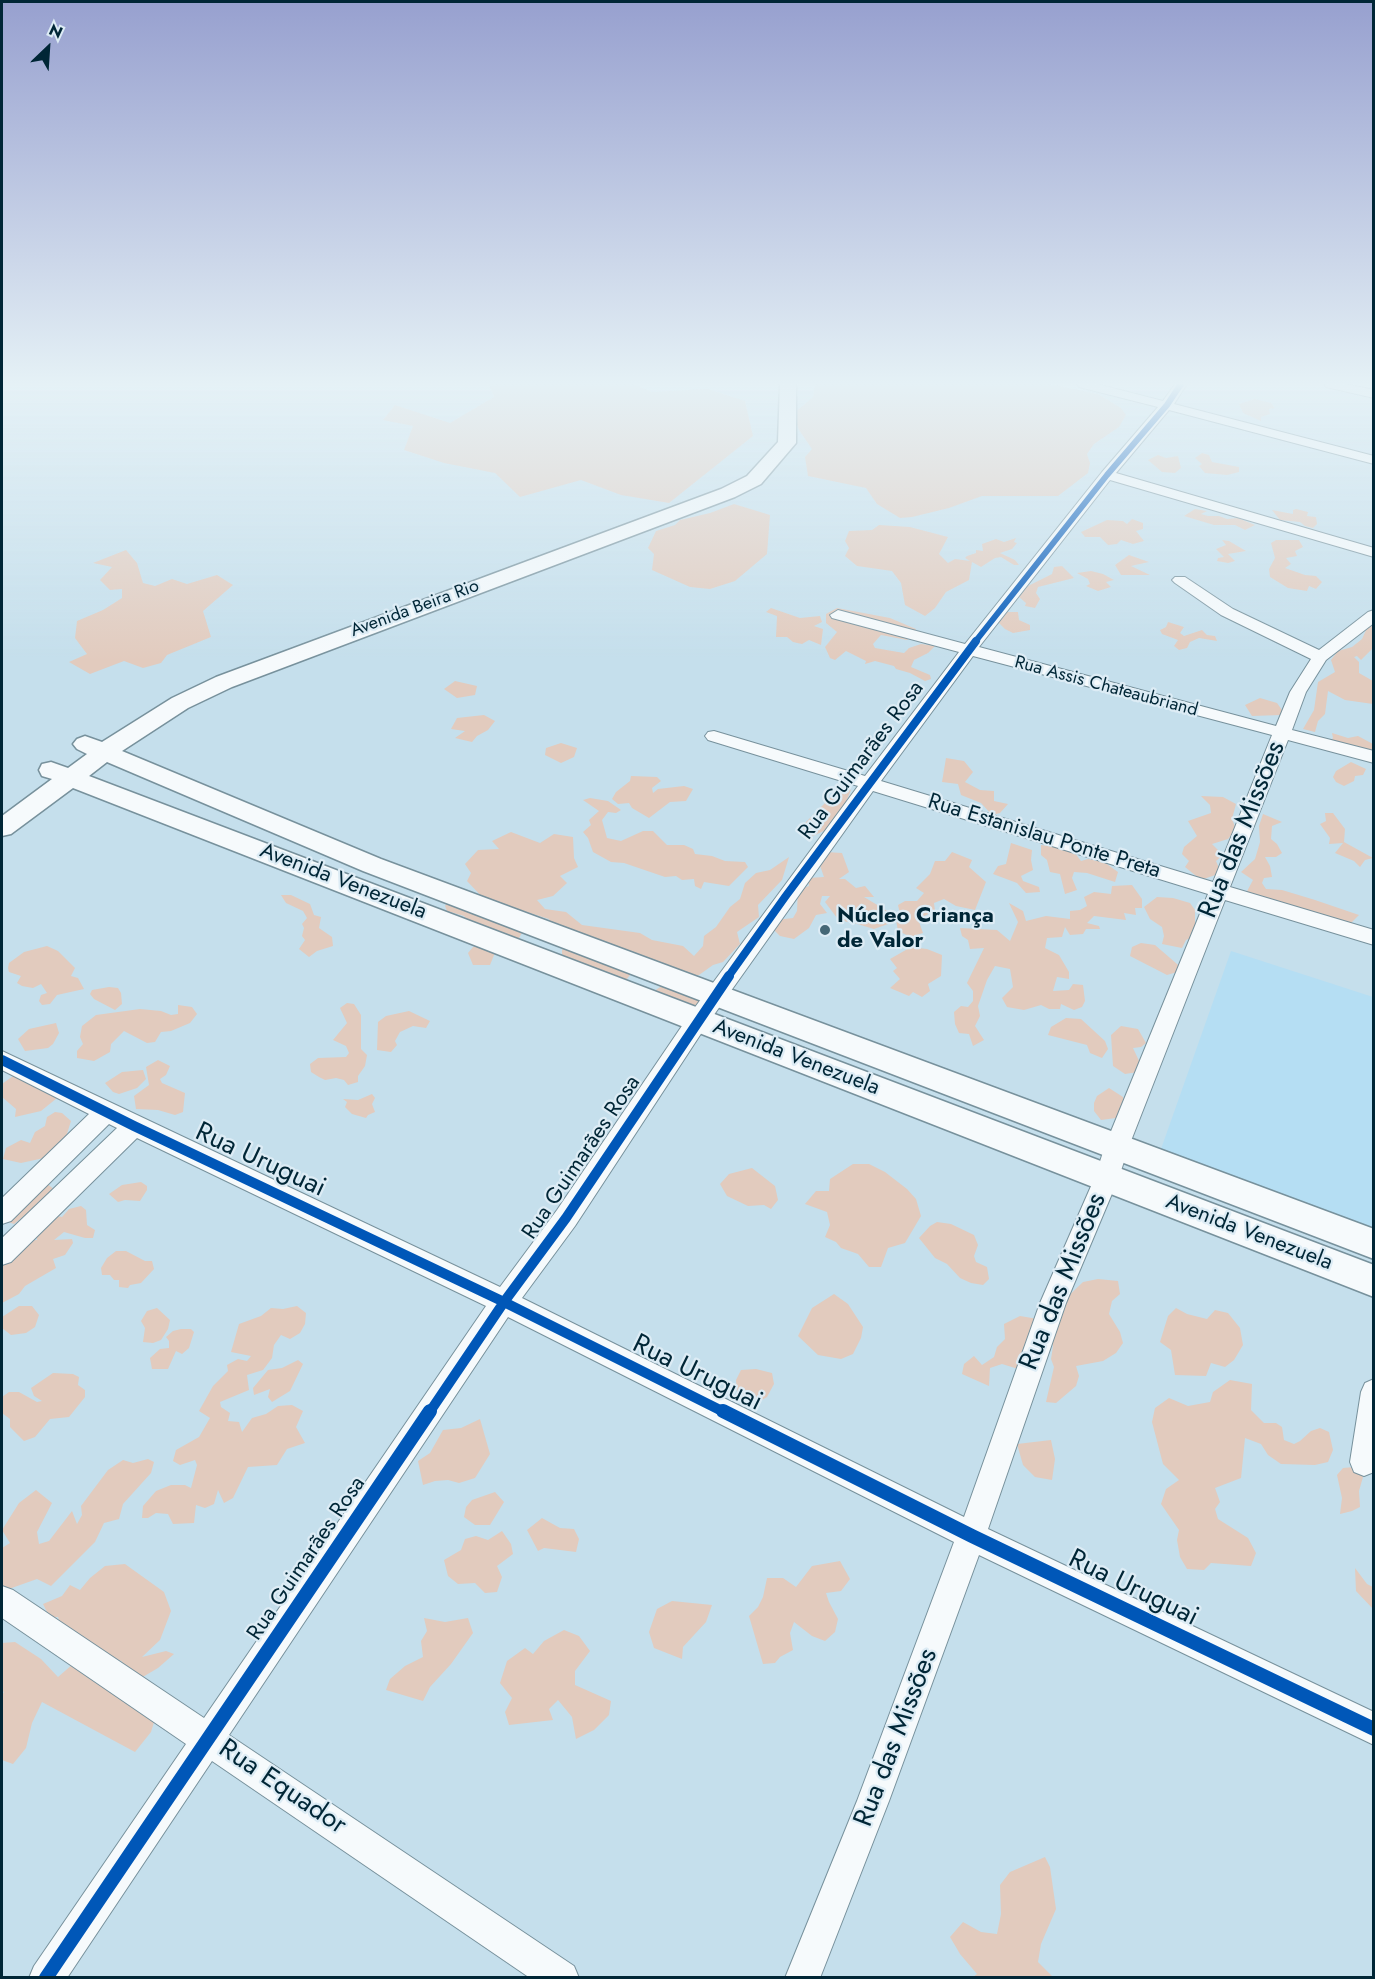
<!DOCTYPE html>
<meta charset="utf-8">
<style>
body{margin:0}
#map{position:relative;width:1375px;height:1979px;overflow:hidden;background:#c5dfec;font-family:Jost,sans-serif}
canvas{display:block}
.frame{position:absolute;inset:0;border:3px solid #002636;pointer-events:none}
.north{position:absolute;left:18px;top:18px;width:60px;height:60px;-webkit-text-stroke:4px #ddecf5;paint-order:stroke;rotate:25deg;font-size:16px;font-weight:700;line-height:24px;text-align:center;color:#002636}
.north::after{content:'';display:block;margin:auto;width:21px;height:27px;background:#002636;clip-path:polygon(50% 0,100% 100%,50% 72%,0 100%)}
</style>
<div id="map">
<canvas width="1375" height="1979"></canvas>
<div class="frame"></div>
<div class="north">N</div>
</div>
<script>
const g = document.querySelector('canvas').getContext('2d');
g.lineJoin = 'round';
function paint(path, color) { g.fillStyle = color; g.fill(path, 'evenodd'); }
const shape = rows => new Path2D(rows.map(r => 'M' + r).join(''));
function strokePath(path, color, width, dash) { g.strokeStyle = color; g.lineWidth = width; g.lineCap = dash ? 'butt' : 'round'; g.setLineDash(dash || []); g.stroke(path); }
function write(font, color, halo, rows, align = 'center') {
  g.font = font + ' Jost,sans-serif'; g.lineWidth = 4.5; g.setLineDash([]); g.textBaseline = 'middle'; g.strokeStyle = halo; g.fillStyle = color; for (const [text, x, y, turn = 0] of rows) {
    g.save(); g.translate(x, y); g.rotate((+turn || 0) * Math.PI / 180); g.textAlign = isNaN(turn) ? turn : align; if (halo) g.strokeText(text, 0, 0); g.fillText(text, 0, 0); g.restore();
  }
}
const built = shape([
 [1231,951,1373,997,1373,1231,1161,1149]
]);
const green = shape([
 [489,384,633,384,652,392,708,389,745,401,753,436,669,503,621,495,581,480,520,497,495,473,444,463,404,450,413,426,383,420,395,405,450,423,494,397],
 [815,384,1049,384,1098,394,1121,408,1126,415,1119,427,1094,444,1087,454,1090,463,1088,473,1058,496,982,496,949,508,912,517,900,518,877,504,866,488,808,476,805,457,812,449,799,430,793,414,813,397],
 [1255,399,1271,403,1275,408,1269,409,1270,414,1261,417,1261,421,1243,413,1239,404],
 [1202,453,1209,455,1212,462,1239,467,1239,472,1227,475,1205,473,1199,466,1202,464,1195,458],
 [1158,455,1166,458,1178,456,1181,468,1175,473,1162,472,1148,460],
 [734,504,770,515,767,554,735,581,710,589,690,587,652,570,654,554,648,548,656,531,675,525,680,520,710,513],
 [1195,509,1207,511,1201,514,1208,516,1219,516,1227,519,1238,518,1255,525,1245,530,1235,525,1214,525,1184,516],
 [1296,509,1308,512,1307,516,1316,517,1317,524,1313,528,1305,526,1300,522,1280,520,1272,510,1293,514,1293,510],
 [1132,519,1143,523,1143,529,1136,531,1144,541,1133,544,1121,540,1117,544,1108,545,1100,537,1085,537,1081,532,1107,520,1123,521,1127,524],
 [879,525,910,527,948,537,939,554,948,563,955,559,970,561,965,558,967,556,976,553,976,550,983,551,982,544,996,539,1004,542,1016,538,1014,542,1017,543,1012,549,1000,553,1015,560,1019,565,1014,565,1001,557,995,558,981,567,972,562,969,580,946,592,935,608,925,616,905,605,901,583,892,571,857,566,845,556,849,548,845,541,849,531,872,530],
 [1222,540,1229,541,1246,551,1228,554,1235,561,1228,563,1217,561,1218,558,1224,557,1216,549,1226,545],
 [1276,540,1299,540,1303,547,1295,551,1297,556,1286,558,1291,564,1285,568,1305,575,1316,576,1322,582,1316,589,1309,586,1307,591,1288,588,1270,577,1269,569,1275,558,1271,543],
 [126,550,137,563,143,583,155,586,172,579,187,584,217,575,233,585,203,611,211,637,167,655,161,663,143,668,124,661,90,674,69,662,87,654,75,638,77,621,103,610,122,598,122,589,110,590,100,580,112,567,93,563],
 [1129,555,1149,562,1131,566,1150,575,1121,575,1115,565],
 [1062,566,1074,578,1038,587,1036,593,1040,599,1035,608,1025,606,1026,603,1019,597,1024,588,1052,574,1054,567],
 [1091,571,1103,574,1114,580,1106,582,1111,587,1098,591,1086,586,1090,584,1088,579,1077,573],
 [771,608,800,618,820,616,822,622,814,626,823,629,821,645,809,640,802,644,793,642,787,637,776,637,777,616,766,612],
 [837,608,890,618,916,629,913,636,907,640,881,635,873,644,875,648,904,653,909,648,921,644,935,646,928,653,914,660,911,667,930,675,931,679,925,681,910,673,896,669,894,666,875,661,865,664,866,661,846,651,835,660,830,658,825,647,837,632,826,623,826,614],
 [1002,612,1018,612,1019,620,1030,625,1030,630,1013,633,1005,629,999,623],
 [1168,622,1184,627,1180,633,1184,636,1202,630,1207,635,1215,636,1217,641,1199,638,1190,642,1187,648,1179,650,1174,646,1178,640,1162,634,1160,630,1166,627],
 [1373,625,1373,648,1361,660,1357,656,1354,657,1359,662,1359,673,1373,681,1373,704,1345,700,1328,691,1325,714,1318,721,1315,732,1303,729,1314,710,1318,682,1335,672,1331,660,1338,651,1352,647,1362,639,1367,628],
 [455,681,477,686,475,695,457,698,444,689],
 [1260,698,1277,703,1282,710,1281,715,1252,716,1245,705],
 [484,715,495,721,488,730,477,736,472,742,455,738,465,731,451,729,457,718],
 [1332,733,1348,738,1358,736,1373,744,1373,758,1330,741,1333,738],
 [561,743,577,748,574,757,561,763,545,755,546,748],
 [946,758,964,761,973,772,965,782,980,790,994,791,994,801,1008,804,1000,813,992,815,981,803,961,795,958,784,942,782],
 [1351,762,1366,769,1363,775,1355,776,1354,781,1344,786,1336,782,1333,777,1336,771],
 [631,776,657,777,661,781,652,788,653,793,658,789,684,786,693,789,686,801,670,802,649,818,632,808,629,803,618,804,612,799,616,792,630,781],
 [839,785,851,790,843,809,828,829,813,836,801,831,805,823,835,793],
 [1201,796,1223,797,1236,804,1232,819,1236,829,1228,839,1212,844,1223,855,1216,861,1221,873,1201,880,1185,867,1189,861,1182,854,1184,847,1197,836,1188,821,1211,813,1210,805],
 [590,798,608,801,621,810,616,813,608,812,602,820,607,838,621,841,643,831,653,831,667,845,684,845,693,849,695,854,712,856,725,861,745,862,748,867,729,886,704,882,701,889,695,886,694,879,682,880,676,876,665,877,624,863,611,862,593,852,588,838,583,832,591,825,589,820,599,811,583,800],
 [1325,813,1333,813,1345,829,1344,842,1373,858,1365,860,1360,867,1354,861,1335,853,1343,843,1329,844,1330,838,1320,824,1326,821],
 [1263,814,1282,822,1272,826,1271,839,1277,844,1282,853,1276,857,1265,857,1270,866,1272,877,1264,878,1262,883,1266,889,1282,890,1315,900,1359,915,1351,923,1245,895,1253,880,1241,872,1255,859,1260,842,1259,826],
 [511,832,540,843,554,834,573,837,574,858,578,867,560,876,567,883,553,896,537,900,545,909,566,912,582,925,640,933,652,940,683,946,694,956,703,946,704,936,716,927,730,907,740,899,745,883,756,873,770,870,789,857,782,880,758,905,759,917,737,932,740,944,723,962,713,965,699,975,682,980,555,941,549,919,484,899,467,881,471,873,465,864,478,850,499,849,492,841],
 [1011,843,1032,850,1031,860,1033,870,1021,876,1023,881,1039,887,1040,892,1026,893,1017,883,993,874,998,866,1006,864],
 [1041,845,1072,849,1081,861,1088,859,1104,862,1118,872,1115,882,1087,873,1074,872,1072,878,1077,890,1065,894,1060,874,1050,872,1047,860,1041,855],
 [826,852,842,853,849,872,839,879,845,879,856,888,865,886,874,897,864,897,889,912,888,924,874,929,854,923,850,919,847,922,837,918,825,902,830,896,822,896,820,904,827,913,816,915,809,928,794,939,780,936,773,929,776,920,793,918,797,911,798,890,809,886,808,878,824,877,818,860],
 [952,852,972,860,969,867,986,882,975,910,956,906,944,899,934,903,935,911,918,919,923,933,911,937,898,931,896,920,900,914,898,905,905,901,917,901,924,893,916,888,930,874,935,861,945,861],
 [1132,885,1142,899,1142,908,1135,908,1136,915,1124,913,1126,920,1094,916,1087,923,1099,926,1100,929,1086,929,1083,934,1070,935,1065,927,1062,937,1047,938,1045,948,1059,955,1069,972,1069,979,1057,977,1053,991,1069,990,1073,984,1083,985,1085,1001,1082,1007,1074,1010,1061,1004,1060,1009,1049,1009,1041,1005,1024,1010,1007,1007,1002,998,1013,987,1010,969,995,966,987,980,978,1006,980,1016,975,1026,984,1040,973,1046,969,1034,959,1033,955,1024,954,1012,961,1006,968,1007,973,1001,973,991,967,983,984,948,970,949,968,940,962,936,960,928,997,930,1010,941,1018,922,1009,903,1023,911,1026,921,1046,916,1070,919,1070,911,1080,910,1087,906,1084,897,1094,892,1111,894,1112,886],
 [281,895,291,895,310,904,314,915,321,917,319,928,332,937,333,946,317,951,309,957,299,949,305,940,302,936,304,928,302,924,307,918,303,911,286,903],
 [1157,897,1173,898,1190,903,1195,910,1195,936,1186,940,1182,948,1162,944,1164,936,1162,927,1150,919,1144,907],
 [449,901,523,931,518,940,496,950,490,965,473,965,468,953,473,947,484,943,464,916,447,911,445,906],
 [1141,943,1155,945,1184,970,1167,975,1130,956,1132,947],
 [566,945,639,971,630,975,623,984,571,982,558,978,552,974,572,964,562,954,562,950],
 [47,946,58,951,75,968,71,976,78,978,84,989,57,995,50,1004,42,1005,39,1001,41,995,47,993,41,984,33,988,22,986,17,983,21,976,9,972,8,968,9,963,24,952],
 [911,947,927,949,942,955,941,976,928,984,930,991,922,997,913,992,909,996,890,988,900,979,893,971,897,968,890,959],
 [662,986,703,994,698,1013,661,998,654,991],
 [109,987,118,988,121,993,122,1004,115,1010,94,999,90,994,92,990],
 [347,1003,354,1004,361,1015,361,1049,367,1055,365,1066,358,1076,358,1082,348,1085,344,1080,336,1078,325,1080,319,1077,311,1072,310,1064,318,1058,346,1057,349,1053,346,1046,333,1040,347,1023,340,1008],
 [178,1005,192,1007,197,1014,190,1023,171,1031,161,1032,155,1042,147,1043,124,1031,111,1044,110,1052,94,1061,77,1058,77,1051,83,1044,80,1037,82,1026,96,1015,140,1009,161,1011,171,1015,178,1014],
 [409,1011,430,1021,426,1028,413,1026,400,1032,395,1041,397,1045,391,1052,377,1050,378,1022,386,1016],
 [1066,1018,1081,1019,1105,1041,1108,1049,1102,1058,1090,1053,1087,1045,1048,1035,1051,1027],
 [56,1023,59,1033,53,1044,48,1048,25,1051,18,1039,29,1029],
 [1121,1026,1138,1029,1146,1043,1141,1047,1133,1048,1142,1067,1138,1072,1125,1074,1113,1066,1111,1035],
 [158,1060,170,1066,166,1075,160,1079,162,1083,185,1093,183,1112,175,1115,158,1110,136,1109,134,1096,149,1085,146,1067],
 [143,1070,146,1079,137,1088,119,1094,113,1092,105,1083,122,1072],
 [13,1076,57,1098,41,1111,15,1117,16,1109,2,1097,2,1084],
 [1109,1088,1123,1097,1126,1110,1116,1118,1101,1120,1094,1111,1094,1103,1097,1096],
 [372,1094,375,1098,372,1104,375,1112,368,1115,366,1118,352,1114,345,1107,347,1102,343,1099,358,1100],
 [55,1112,62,1113,71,1121,66,1137,44,1158,21,1163,3,1159,6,1148,21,1140,30,1143,35,1132,45,1126,47,1117],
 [853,1164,869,1164,885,1172,907,1189,916,1199,921,1216,905,1243,888,1248,881,1267,869,1267,858,1254,841,1248,836,1242,825,1237,830,1225,827,1212,805,1204,816,1191,829,1191,830,1179],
 [752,1168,775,1186,778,1200,771,1209,764,1205,748,1206,727,1196,720,1184,729,1174],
 [45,1182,56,1191,35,1214,29,1212,14,1224,8,1222,4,1216],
 [141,1182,147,1186,147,1190,140,1201,125,1200,118,1202,109,1194,122,1185],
 [81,1206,86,1210,87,1225,95,1230,93,1238,85,1238,64,1232,54,1240,72,1239,73,1243,65,1255,53,1259,56,1268,25,1286,19,1294,2,1303,2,1257,18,1241,37,1240,36,1234,52,1215,62,1217,69,1209],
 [937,1222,951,1224,974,1235,978,1245,974,1256,976,1262,987,1267,989,1279,983,1285,971,1283,960,1278,947,1264,935,1258,919,1238,930,1226],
 [116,1251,126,1251,145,1261,152,1261,154,1269,141,1283,130,1285,128,1288,119,1287,119,1280,114,1280,110,1275,102,1275,101,1268,107,1258],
 [1098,1279,1118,1281,1120,1294,1112,1301,1109,1314,1120,1332,1123,1343,1116,1353,1103,1361,1076,1366,1079,1376,1076,1386,1056,1403,1046,1402,1054,1367,1051,1359,1053,1346,1049,1334,1037,1366,1015,1368,1002,1364,990,1368,989,1386,962,1374,964,1364,974,1356,982,1365,994,1357,997,1347,1005,1339,1004,1324,1020,1316,1038,1319,1060,1304,1083,1282],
 [834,1294,848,1304,863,1327,861,1338,853,1354,841,1359,818,1355,798,1336,812,1308],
 [19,1306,32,1306,39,1315,35,1327,26,1333,11,1335,2,1328,2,1317],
 [297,1306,306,1313,305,1324,300,1333,290,1339,281,1335,274,1345,272,1358,263,1370,247,1375,249,1390,220,1402,221,1407,230,1413,228,1421,239,1422,242,1432,252,1418,266,1414,278,1406,292,1405,303,1411,296,1427,305,1443,287,1449,277,1465,248,1467,233,1498,224,1503,218,1490,214,1504,205,1508,196,1505,194,1523,173,1524,168,1514,156,1513,148,1518,142,1518,143,1506,156,1491,171,1485,185,1485,191,1488,197,1465,195,1460,180,1465,173,1461,176,1450,199,1437,210,1418,199,1411,213,1386,228,1371,227,1365,238,1359,247,1361,251,1356,231,1352,239,1324,261,1316,271,1308,283,1309],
 [157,1308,170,1320,168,1329,161,1340,153,1343,143,1342,145,1328,141,1321,147,1311],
 [1176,1308,1187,1314,1207,1319,1215,1310,1228,1313,1240,1328,1243,1345,1234,1360,1225,1367,1211,1363,1206,1376,1175,1375,1171,1350,1160,1342,1168,1316],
 [181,1329,191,1329,194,1332,189,1348,182,1354,176,1351,168,1369,152,1369,150,1358,160,1349,169,1348,169,1341,166,1337,173,1331],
 [298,1360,303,1364,290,1391,272,1402,268,1397,270,1389,254,1395,253,1388,268,1370,282,1368],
 [756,1369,772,1373,774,1384,767,1397,757,1403,737,1392,736,1380,741,1370],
 [53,1373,73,1374,79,1377,78,1385,85,1390,85,1397,69,1417,50,1419,35,1437,24,1441,10,1427,10,1419,2,1413,2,1397,9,1392,19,1392,37,1402,42,1401,34,1396,31,1388],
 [1230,1380,1252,1384,1251,1410,1264,1423,1276,1423,1282,1427,1284,1440,1294,1444,1300,1441,1311,1431,1320,1428,1329,1432,1333,1450,1328,1462,1315,1465,1281,1464,1268,1455,1261,1444,1245,1438,1241,1478,1215,1488,1220,1502,1215,1509,1218,1519,1248,1538,1256,1553,1251,1566,1211,1563,1204,1570,1187,1569,1180,1557,1177,1540,1179,1530,1161,1504,1166,1489,1179,1480,1163,1464,1152,1422,1155,1408,1169,1398,1188,1406,1210,1402,1213,1392],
 [480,1419,490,1454,475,1478,459,1483,448,1480,435,1481,423,1485,418,1461,430,1453,443,1430,461,1428],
 [1051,1440,1055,1459,1052,1480,1035,1477,1023,1465,1017,1444],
 [148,1459,154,1462,151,1473,123,1504,119,1519,104,1523,95,1542,51,1586,37,1579,6,1590,2,1590,2,1548,10,1543,2,1530,19,1503,36,1490,52,1503,37,1532,39,1544,49,1541,72,1511,77,1524,82,1515,81,1506,108,1470,123,1460,133,1463],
 [1354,1467,1363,1477,1359,1491,1360,1507,1352,1511,1340,1514,1342,1498,1337,1475,1343,1468],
 [495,1492,504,1502,490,1525,475,1525,464,1517,466,1507,472,1500],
 [542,1518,560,1528,574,1529,579,1539,576,1552,544,1548,538,1551,527,1530],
 [502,1531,511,1544,513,1554,497,1566,502,1577,497,1592,485,1593,475,1583,458,1584,448,1576,444,1560,461,1550,465,1539,476,1536,488,1540],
 [840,1561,850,1579,841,1591,826,1593,829,1602,838,1619,835,1632,825,1641,812,1636,794,1622,790,1633,793,1650,780,1657,775,1663,763,1664,749,1616,758,1607,763,1597,767,1578,783,1578,796,1587,812,1566],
 [125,1564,164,1592,171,1611,160,1640,142,1657,166,1651,174,1654,158,1668,124,1688,116,1671,122,1661,90,1657,155,1719,151,1732,135,1752,42,1702,32,1723,26,1748,13,1764,2,1760,2,1695,4,1692,2,1691,2,1643,15,1642,41,1659,58,1677,73,1664,58,1617,50,1618,43,1604,62,1596,70,1585,80,1590,90,1578,105,1566],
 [1355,1568,1367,1584,1373,1587,1373,1609,1356,1591],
 [672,1601,712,1605,706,1622,683,1647,682,1659,654,1648,649,1632,657,1609],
 [424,1618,445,1622,468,1618,473,1633,451,1664,430,1687,423,1701,386,1690,390,1679,405,1666,423,1657,421,1641,427,1631],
 [564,1630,579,1636,590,1651,575,1671,575,1685,611,1701,609,1715,594,1730,576,1739,572,1717,558,1700,549,1709,553,1720,509,1725,505,1712,512,1698,500,1683,507,1661,525,1648,533,1654,544,1641],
 [1045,1857,1050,1867,1056,1909,1041,1944,1038,1962,1053,1977,973,1977,977,1974,960,1954,950,1937,963,1922,981,1932,997,1934,1001,1914,1000,1885,1010,1872]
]);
const street = shape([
 [1077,384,1097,384,1163,401,1175,384,1187,384,1174,404,1374,456,1374,464,1169,410,1116,473,1374,548,1374,557,1110,480,979,647,1276,726,1290,692,1311,659,1221,615,1175,583,1172,580,1175,577,1185,577,1233,609,1319,650,1368,612,1374,610,1374,623,1326,660,1306,692,1292,730,1374,751,1374,763,1288,740,1230,887,1374,930,1374,945,1225,900,1129,1146,1119,1177,1066,1303,988,1529,1374,1712,1374,1745,979,1555,889,1801,820,1978,785,1978,857,1801,954,1542,508,1317,229,1735,574,1966,579,1978,530,1978,212,1761,67,1978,29,1978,34,1966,186,1744,2,1618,2,1586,13,1590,204,1718,486,1306,137,1138,11,1262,2,1265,2,1238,117,1128,109,1124,11,1221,2,1224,2,1198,89,1114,2,1070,2,1051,500,1287,557,1210,690,1014,858,786,708,740,705,736,708,732,714,731,865,776,959,652,832,618,830,615,838,610,965,644,1102,472,1158,407,1079,387,1077,384],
 [973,656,1272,735,1213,882,881,781,973,656],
 [873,791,1208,894,1105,1146,1095,1177,1040,1303,964,1517,522,1298,575,1226,706,1026,873,791],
 [1324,384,1346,384,1374,390,1374,398,1326,387,1324,384],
 [1374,1379,1374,1472,1364,1476,1354,1472,1350,1462,1361,1392,1365,1383,1374,1379]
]);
const secondary = shape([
 [780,384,796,384,796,443,761,484,735,497,232,687,188,708,122,751,381,859,1374,1229,1374,1259,363,871,107,762,89,776,1374,1265,1374,1297,73,788,11,834,2,836,2,816,52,779,42,776,39,770,42,764,51,762,68,768,87,754,77,749,73,744,77,739,85,736,102,742,172,698,216,677,721,489,747,476,778,442,780,384]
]);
const cyclewayFar3 = shape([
 [975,642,1107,475,1167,405,1181,384]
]);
const cyclewayFar2 = shape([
 [728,977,785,897,976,641]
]);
const cyclewayFar1 = shape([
 [2,1060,134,1126,504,1302,726,1413],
 [429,1413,504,1302,566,1218,729,976]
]);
const cycleway = shape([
 [723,1411,972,1536,1374,1729],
 [46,1978,430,1411]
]);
const markers = [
 [825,930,6,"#456776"]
];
const farStreetnames = [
 ["Avenida Beira Rio",415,609,-20],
 ["Rua Assis Chateaubriand",1106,687,15]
];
const streetNames = [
 ["Rua Guimarães Rosa",862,761,-53],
 ["Rua Estanislau Ponte Preta",1044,837,17],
 ["Avenida Venezuela",343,882,21],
 ["Avenida Venezuela",796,1058,21],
 ["Rua Guimarães Rosa",582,1158,-56],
 ["Avenida Venezuela",1249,1233,21],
 ["Rua Guimarães Rosa",307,1559,-56]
];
const poiNames = [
 ["Núcleo Criança",837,917],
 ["de Valor",837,942]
];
const nearStreetnames = [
 ["Rua das Missões",1243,830,-68],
 ["Rua Uruguai",260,1161,25],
 ["Rua das Missões",1064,1282,-68],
 ["Rua Uruguai",697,1374,26],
 ["Rua Uruguai",1133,1589,26],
 ["Rua das Missões",897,1738,-69],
 ["Rua Equador",282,1788,34]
];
paint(built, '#b5def3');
paint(green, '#e2cbbe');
strokePath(street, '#77919c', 2);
strokePath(secondary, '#77919c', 3);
paint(street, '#f6fafc');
paint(secondary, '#f6fafc');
strokePath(cyclewayFar3, '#0057b8', 6);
strokePath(cyclewayFar2, '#0057b8', 8);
strokePath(cyclewayFar1, '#0057b8', 10);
strokePath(cycleway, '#0057b8', 14);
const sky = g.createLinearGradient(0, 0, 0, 661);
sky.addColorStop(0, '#97a0cf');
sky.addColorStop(0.58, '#e5f1f6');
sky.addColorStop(1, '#e5f1f600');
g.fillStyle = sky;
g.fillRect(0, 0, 1375, 661);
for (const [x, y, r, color] of markers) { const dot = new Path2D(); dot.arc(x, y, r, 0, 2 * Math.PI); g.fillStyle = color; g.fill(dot); strokePath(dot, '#ddecf5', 2); }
write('18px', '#002636', '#ddecf5', farStreetnames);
write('22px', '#002636', '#ddecf5', streetNames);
write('bold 22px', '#002636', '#ddecf5', poiNames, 'left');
write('27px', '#002636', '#ddecf5', nearStreetnames);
</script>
